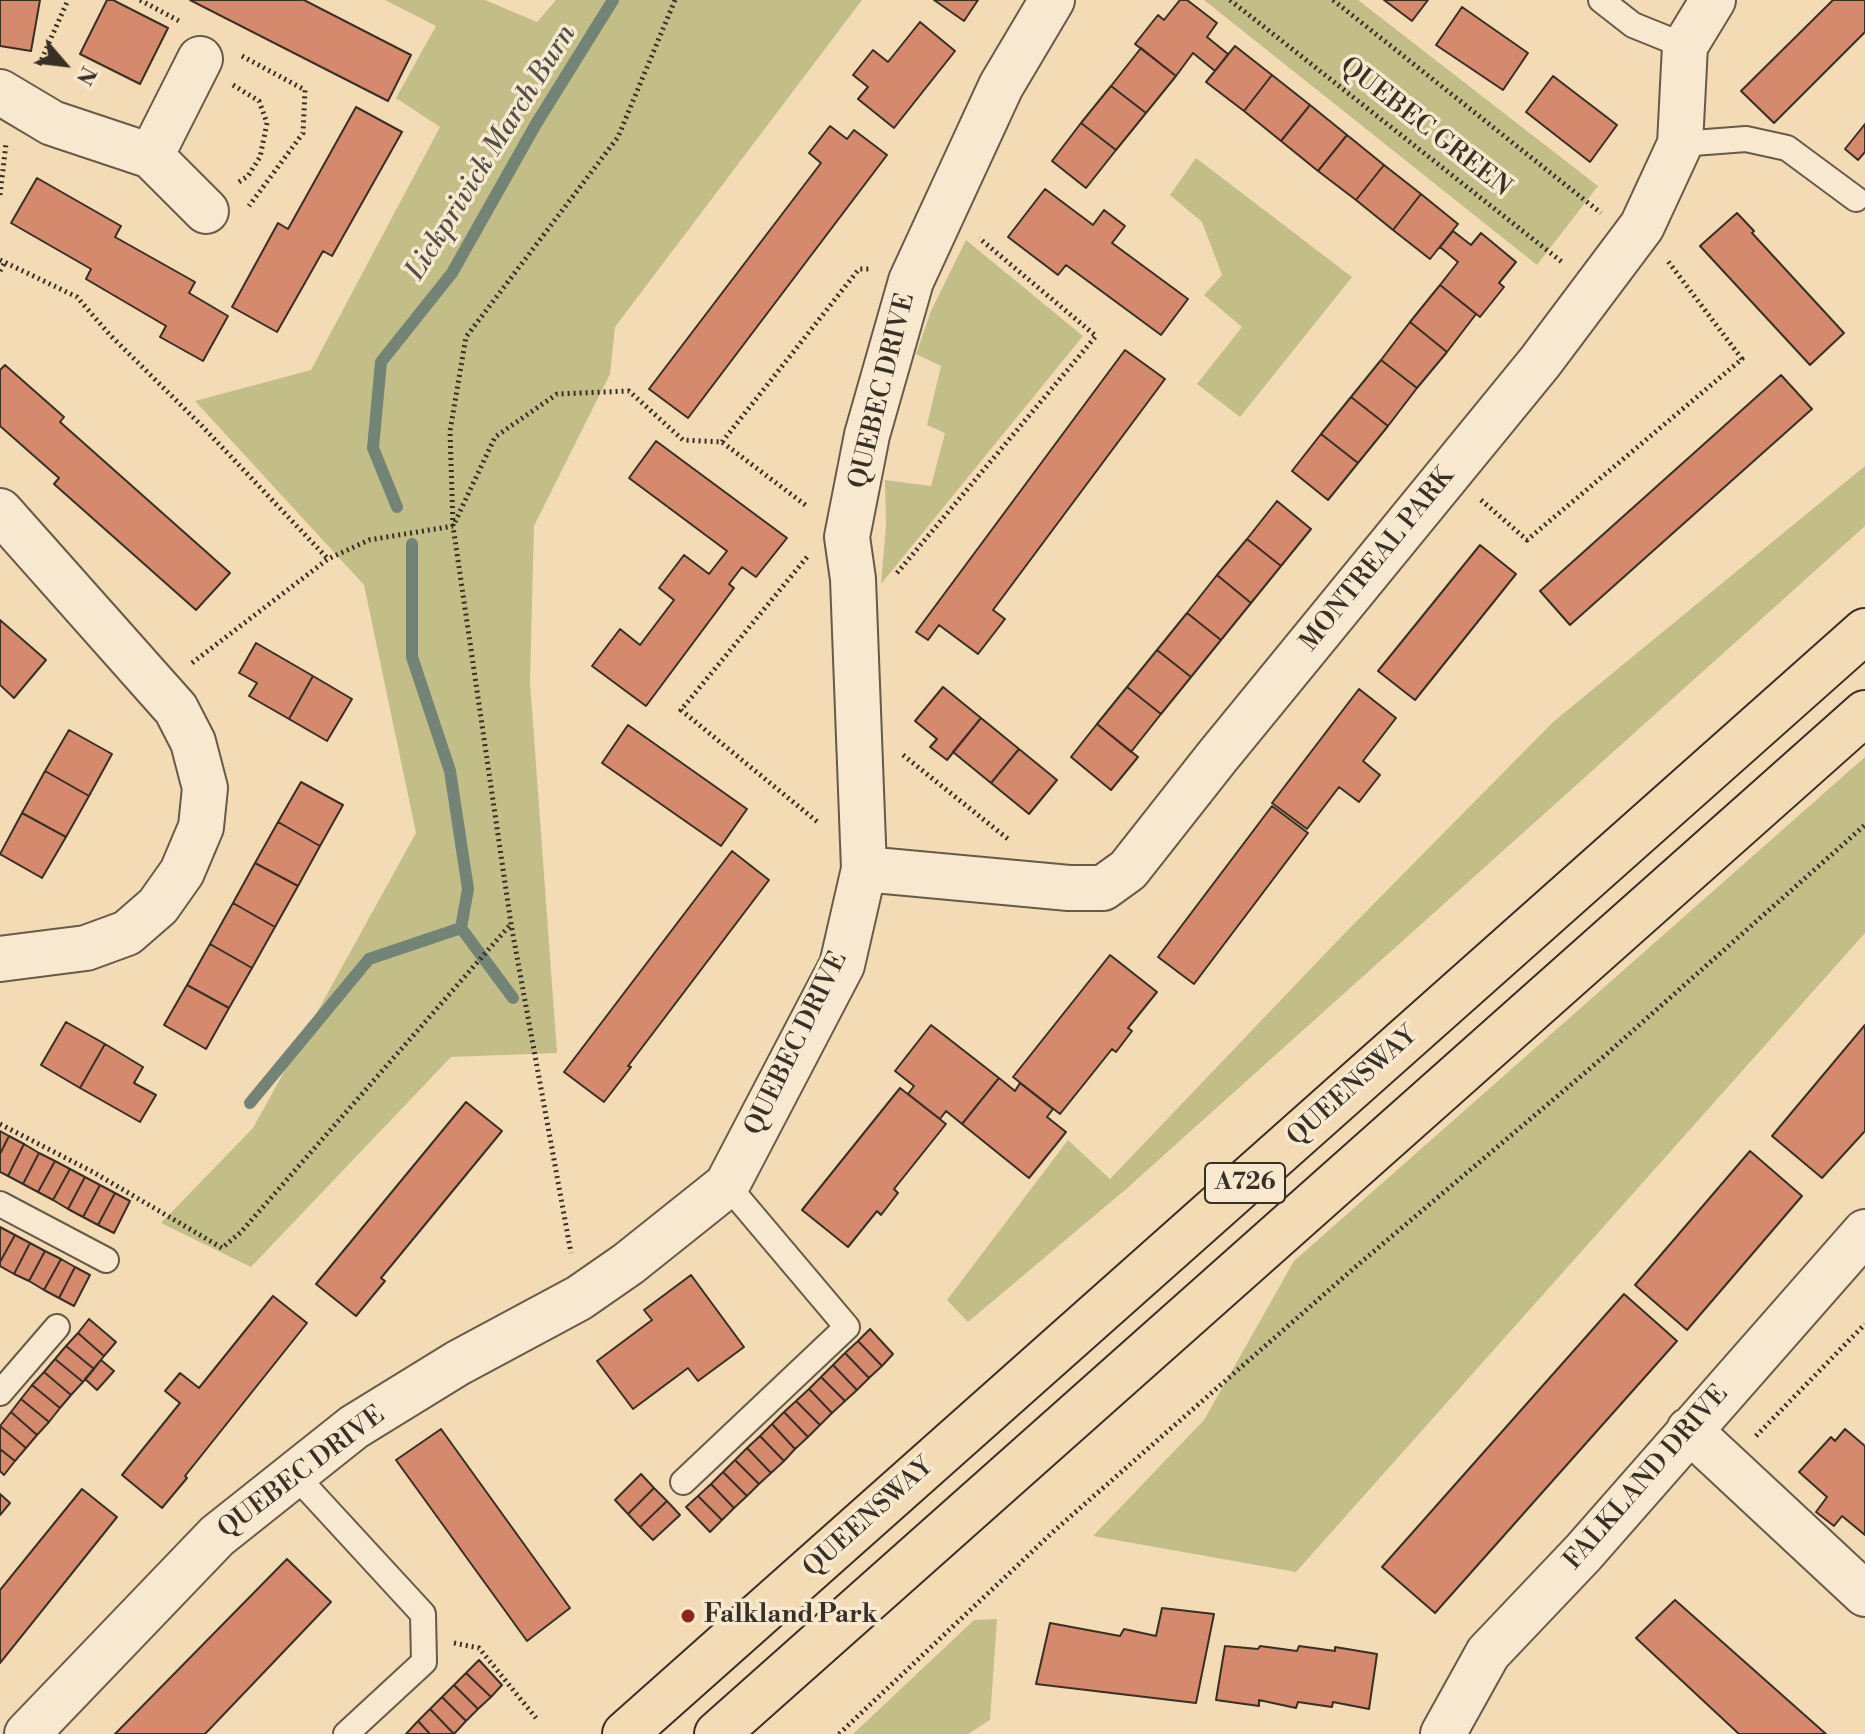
<!DOCTYPE html>
<style>
body{margin:0}
#map{position:relative;width:1865px;height:1734px;overflow:hidden;background:#f3dcb5;font-family:"Libre Bodoni",serif}
canvas{display:block}
.north{position:absolute;left:24px;top:24px;width:80px;height:80px;-webkit-text-stroke:6px #f7e8cf;paint-order:stroke;rotate:118deg;font-size:22px;font-weight:700;line-height:32px;text-align:center;color:#382f25}
.north::after{content:'';display:block;margin:auto;width:28px;height:36px;background:#382f25;clip-path:polygon(50% 0,100% 100%,50% 72%,0 100%)}
</style>
<div id="map">
<canvas width="1865" height="1734"></canvas>
<div class="north">N</div>
</div>
<script>
const g = document.querySelector('canvas').getContext('2d');
g.lineJoin = 'round';
function paint(path, color) { g.fillStyle = color; g.fill(path, 'evenodd'); }
const shape = rows => new Path2D(rows.map(r => 'M' + r).join(''));
function strokePath(path, color, width, dash) { g.strokeStyle = color; g.lineWidth = width; g.lineCap = dash ? 'butt' : 'round'; g.setLineDash(dash || []); g.stroke(path); }
function write(font, color, halo, rows, align = 'center') {
  g.font = font + ' "Libre Bodoni",serif'; g.lineWidth = 7; g.setLineDash([]); g.textBaseline = 'middle'; g.strokeStyle = halo; g.fillStyle = color; for (const [text, x, y, turn = 0] of rows) {
    g.save(); g.translate(x, y); g.rotate((+turn || 0) * Math.PI / 180); g.textAlign = isNaN(turn) ? turn : align; if (halo) g.strokeText(text, 0, 0); g.fillText(text, 0, 0); g.restore();
  }
}
const green = shape([
 [385,0,485,0,537,22,556,0,862,0,615,327,610,374,534,526,530,682,557,1053,451,1057,251,1267,161,1223,253,1128,416,833,364,585,195,401,311,370,440,127,396,98,436,26],
 [1204,0,1358,0,1598,186,1537,265],
 [1196,158,1352,277,1240,417,1197,384,1242,327,1204,295,1222,275,1202,222,1170,195],
 [966,240,1083,336,881,584,886,526,885,480,931,486,945,433,927,425,941,366,916,354,931,311],
 [1865,466,1865,526,1125,1190,968,1322,947,1300,1068,1140,1110,1179,1341,937,1553,722],
 [1865,757,1865,933,1296,1572,1093,1536,1204,1420,1294,1261],
 [997,1619,990,1720,968,1734,853,1734,974,1620]
]);
const stream = shape([
 [397,507,373,448,381,362,452,273,536,124,613,0],
 [461,928,513,998],
 [250,1103,369,959,461,928,468,889,450,771,412,657,412,544]
]);
const building = shape([
 [0,0,40,0,31,51,0,46,0,0],
 [107,0,113,0,168,28,140,84,80,54,107,0],
 [190,0,304,0,411,55,388,101,190,0],
 [934,0,978,0,964,21,934,0],
 [1180,0,1187,0,1217,23,1207,37,1228,54,1215,71,1193,53,1176,76,1135,44,1158,15,1164,20,1180,0],
 [1384,0,1428,0,1412,21,1384,0],
 [1833,0,1865,0,1865,32,1774,123,1741,91,1833,0],
 [1462,7,1528,53,1503,90,1436,45,1462,7],
 [920,22,955,51,894,128,858,99,868,87,853,75,873,50,888,62,920,22],
 [1235,46,1272,75,1244,111,1206,82,1235,46],
 [1141,48,1176,76,1146,113,1111,86,1141,48],
 [1272,75,1310,105,1281,141,1244,111,1272,75],
 [1553,76,1617,125,1590,162,1526,112,1553,76],
 [1111,86,1146,113,1116,150,1081,123,1111,86],
 [1310,105,1347,135,1318,171,1281,141,1310,105],
 [356,107,402,132,332,256,323,251,277,332,232,307,278,223,288,229,356,107],
 [1081,123,1116,150,1086,188,1052,161,1081,123],
 [1865,124,1865,152,1858,160,1845,149,1865,124],
 [830,126,847,139,854,130,887,155,688,418,649,389,821,163,809,153,830,126],
 [1347,135,1384,165,1356,200,1318,171,1347,135],
 [1384,165,1421,194,1393,230,1356,200,1384,165],
 [37,178,121,226,115,237,195,282,189,293,228,316,203,361,160,337,166,326,86,279,91,269,11,223,37,178],
 [1045,189,1093,225,1104,210,1125,226,1112,243,1188,299,1161,335,1066,265,1058,275,1008,237,1045,189],
 [1421,194,1458,224,1430,259,1393,230,1421,194],
 [1737,213,1754,231,1752,233,1844,333,1810,365,1700,246,1737,213],
 [1453,231,1471,245,1481,233,1516,262,1499,283,1504,287,1480,317,1440,285,1458,262,1440,247,1453,231],
 [1440,285,1476,314,1447,352,1410,322,1440,285],
 [1410,322,1447,352,1417,388,1381,360,1410,322],
 [1125,350,1165,379,993,610,1005,619,978,654,939,625,928,640,916,632,1125,350],
 [1381,360,1417,388,1388,426,1351,397,1381,360],
 [5,365,64,417,60,422,230,573,196,610,54,484,59,478,0,426,0,370,5,365],
 [1781,375,1812,409,1570,625,1540,591,1781,375],
 [1351,397,1388,426,1358,463,1321,434,1351,397],
 [1321,434,1358,463,1328,500,1292,471,1321,434],
 [656,441,787,538,756,577,742,567,729,584,734,588,646,706,592,666,620,629,640,645,674,600,659,588,684,555,709,574,727,551,629,478,656,441],
 [1277,501,1311,529,1281,566,1247,539,1277,501],
 [1247,539,1281,566,1251,603,1217,575,1247,539],
 [1480,545,1516,574,1415,700,1378,671,1480,545],
 [1217,575,1251,603,1221,640,1187,613,1217,575],
 [1187,613,1221,640,1191,677,1157,650,1187,613],
 [0,620,46,660,14,698,0,685,0,620],
 [256,643,313,676,289,719,249,696,257,683,239,673,256,643],
 [1157,650,1191,677,1161,714,1127,687,1157,650],
 [313,676,352,699,327,741,289,719,313,676],
 [943,687,981,718,947,760,930,747,937,739,915,721,943,687],
 [1127,687,1161,714,1131,752,1097,724,1127,687],
 [1359,689,1396,718,1363,761,1380,775,1359,802,1339,787,1307,829,1272,803,1359,689],
 [981,718,1019,749,991,783,953,752,981,718],
 [1097,724,1138,757,1111,790,1071,757,1097,724],
 [628,725,747,809,721,846,602,763,628,725],
 [69,730,112,754,89,796,45,771,69,730],
 [1019,749,1057,780,1029,814,991,783,1019,749],
 [45,771,89,796,66,837,22,813,45,771],
 [301,782,343,805,320,846,278,822,301,782],
 [1272,806,1308,833,1194,984,1158,957,1272,806],
 [22,813,66,837,42,878,0,854,22,813],
 [278,822,320,846,298,886,255,863,278,822],
 [732,851,769,880,628,1066,631,1067,604,1102,564,1072,732,851],
 [255,863,298,886,275,927,233,903,255,863],
 [233,903,275,927,252,968,210,944,233,903],
 [210,944,252,968,229,1008,187,985,210,944],
 [1110,955,1157,992,1128,1028,1132,1031,1116,1052,1112,1049,1060,1114,1013,1077,1110,955],
 [187,985,229,1008,206,1049,164,1025,187,985],
 [66,1022,105,1044,80,1088,41,1065,66,1022],
 [931,1025,999,1078,962,1124,946,1111,940,1119,908,1094,914,1086,895,1071,931,1025],
 [1865,1025,1865,1131,1822,1178,1772,1136,1865,1025],
 [105,1044,143,1067,134,1083,156,1095,140,1122,80,1088,105,1044],
 [999,1078,1015,1091,1020,1083,1053,1109,1047,1117,1066,1132,1029,1178,962,1124,999,1078],
 [900,1088,946,1124,894,1189,898,1193,881,1215,877,1211,848,1247,802,1210,900,1088],
 [466,1102,502,1131,381,1278,385,1281,356,1316,316,1284,466,1102],
 [0,1131,9,1136,0,1154,0,1131],
 [9,1136,24,1144,8,1176,0,1172,0,1154,9,1136],
 [24,1144,39,1153,23,1184,8,1176,24,1144],
 [1750,1151,1802,1196,1687,1330,1635,1285,1750,1151],
 [39,1153,55,1161,38,1192,23,1184,39,1153],
 [55,1161,70,1169,53,1200,38,1192,55,1161],
 [70,1169,85,1177,68,1209,53,1200,70,1169],
 [85,1177,100,1185,83,1217,68,1209,85,1177],
 [100,1185,115,1193,98,1225,83,1217,100,1185],
 [115,1193,130,1201,114,1233,98,1225,115,1193],
 [0,1227,15,1235,0,1262,0,1227],
 [15,1235,30,1243,14,1274,0,1266,0,1262,15,1235],
 [30,1243,45,1251,29,1281,14,1274,30,1243],
 [45,1251,61,1259,44,1290,29,1281,45,1251],
 [61,1259,75,1267,59,1298,44,1290,61,1259],
 [75,1267,90,1275,74,1306,59,1298,75,1267],
 [691,1275,744,1347,698,1381,688,1368,633,1409,597,1361,652,1320,644,1310,691,1275],
 [1624,1294,1677,1341,1435,1613,1382,1567,1624,1294],
 [273,1296,307,1323,185,1476,187,1478,162,1508,122,1475,180,1403,165,1391,180,1373,199,1388,273,1296],
 [89,1319,116,1342,104,1356,78,1333,89,1319],
 [870,1329,893,1354,882,1366,858,1341,870,1329],
 [78,1333,104,1356,94,1369,66,1346,78,1333],
 [858,1341,882,1366,869,1378,845,1353,858,1341],
 [66,1346,94,1369,83,1382,55,1359,66,1346],
 [845,1353,869,1378,857,1390,833,1365,845,1353],
 [55,1359,83,1382,71,1395,44,1372,55,1359],
 [101,1360,114,1371,97,1390,85,1379,101,1360],
 [833,1365,857,1390,845,1401,821,1377,833,1365],
 [44,1372,71,1395,60,1408,32,1385,44,1372],
 [821,1377,845,1401,832,1413,809,1389,821,1377],
 [32,1385,60,1408,49,1422,21,1399,32,1385],
 [809,1389,832,1413,820,1425,796,1401,809,1389],
 [21,1399,49,1422,37,1435,11,1412,21,1399],
 [796,1401,820,1425,808,1437,784,1412,796,1401],
 [11,1412,37,1435,26,1448,0,1426,11,1412],
 [784,1412,808,1437,795,1449,772,1424,784,1412],
 [772,1424,795,1449,784,1461,760,1436,772,1424],
 [0,1426,26,1448,15,1461,0,1449,0,1426],
 [441,1429,570,1608,527,1641,396,1460,441,1429],
 [1845,1429,1865,1446,1865,1535,1842,1516,1834,1526,1816,1512,1827,1497,1799,1472,1831,1437,1835,1441,1845,1429],
 [760,1436,784,1461,771,1473,747,1448,760,1436],
 [747,1448,771,1473,759,1484,735,1460,747,1448],
 [0,1449,15,1461,4,1475,0,1471,0,1449],
 [735,1460,759,1484,747,1496,723,1472,735,1460],
 [723,1472,747,1496,734,1508,711,1484,723,1472],
 [641,1474,654,1488,628,1514,615,1500,641,1474],
 [711,1484,734,1508,722,1520,698,1496,711,1484],
 [654,1488,667,1501,640,1527,628,1514,654,1488],
 [82,1489,117,1517,0,1663,0,1590,82,1489],
 [0,1494,10,1503,0,1515,0,1494],
 [698,1496,722,1520,710,1532,686,1507,698,1496],
 [667,1501,680,1515,653,1540,640,1527,667,1501],
 [287,1559,331,1602,205,1734,115,1734,287,1559],
 [1675,1600,1826,1734,1739,1734,1636,1638,1675,1600],
 [1162,1608,1214,1614,1196,1703,1036,1684,1050,1623,1120,1636,1124,1629,1156,1636,1162,1608],
 [1225,1646,1258,1649,1260,1646,1297,1651,1299,1646,1335,1651,1335,1647,1377,1654,1369,1709,1333,1702,1332,1707,1298,1702,1296,1708,1259,1700,1259,1706,1216,1700,1225,1646],
 [479,1660,502,1685,491,1697,466,1673,479,1660],
 [466,1673,491,1697,478,1709,454,1685,466,1673],
 [454,1685,478,1709,466,1721,442,1697,454,1685],
 [442,1697,466,1721,454,1734,430,1709,442,1697],
 [430,1709,454,1734,430,1734,418,1721,430,1709],
 [418,1721,430,1734,406,1734,418,1721]
]);
const path = shape([
 [140,0,181,22],
 [1230,0,1562,262],
 [1333,0,1601,213],
 [242,56,305,90,303,133,249,206],
 [39,65,68,0],
 [233,85,259,101,267,123,260,157,248,176,236,184],
 [0,195,6,144],
 [0,260,77,297,110,335,201,425,328,559],
 [0,271,5,262],
 [722,442,859,269,870,269],
 [1481,500,1527,540,1742,359,1667,260],
 [455,522,495,437,557,394,629,391,683,440,722,442,808,507],
 [453,526,450,431,466,337,618,137,675,0],
 [807,557,681,710,820,824],
 [897,573,1096,336,979,238],
 [192,663,328,559,369,540,453,526,511,924,571,1253],
 [903,755,1008,839],
 [0,1124,93,1172,222,1248,241,1232,510,925],
 [1756,1436,1865,1324],
 [454,1643,479,1648,536,1718],
 [839,1734,1055,1530,1353,1269,1593,1066,1865,825]
]);
const lane = shape([
 [1601,0,1633,25,1685,46],
 [1680,144,1746,139,1787,148,1856,199],
 [0,1204,106,1260],
 [0,1393,57,1327],
 [295,1475,423,1614,424,1662,346,1734],
 [683,1482,847,1327,727,1185]
]);
const street = shape([
 [0,92,52,123,151,156,206,211],
 [151,156,200,59],
 [0,511,176,709,193,742,205,788,201,827,182,872,158,906,127,933,86,948,0,959],
 [864,869,1069,888,1103,888,1128,870,1217,757,1540,362,1642,226,1680,144,1685,46,1713,0],
 [1689,1430,1865,1594],
 [27,1734,217,1536,354,1427,458,1363,579,1298,628,1264,727,1185,842,965,864,869,853,579,847,537,867,435,911,281,1001,86,1052,0],
 [1443,1734,1488,1653,1583,1553,1865,1232]
]);
const highway = shape([
 [625,1734,1865,631],
 [717,1734,1865,713]
]);
const markers = [
 [688,1616,8,"#8f2418"]
];
const shields = [
 [1245,1183,80]
];
const shieldNames = [
 ["A726",1245,1183]
];
const streetNames = [
 ["QUEBEC GREEN",1425,128,38],
 ["QUEBEC DRIVE",883,391,-76],
 ["MONTREAL PARK",1378,560,-51],
 ["QUEBEC DRIVE",797,1044,-64],
 ["QUEENSWAY",1353,1087,-42],
 ["QUEBEC DRIVE",302,1473,-37],
 ["FALKLAND DRIVE",1647,1478,-49],
 ["QUEENSWAY",869,1518,-42]
];
const poiNames = [
 ["Falkland Park",704,1616]
];
const waterNames = [
 ["Lickprivick March Burn",492,153,-58]
];
paint(green, '#c3be88');
strokePath(stream, '#738477', 12);
paint(building, '#d58a6d');
strokePath(building, '#382f25', 2);
strokePath(lane, '#675a49', 28);
strokePath(street, '#675a49', 48);
strokePath(highway, '#382f25', 48);
strokePath(path, '#382f25', 5, [2, 4]);
strokePath(lane, '#f7e8cf', 24);
strokePath(street, '#f7e8cf', 44);
strokePath(highway, '#f3dcb5', 44);
for (const [x, y, r, color] of markers) { const dot = new Path2D(); dot.arc(x, y, r, 0, 2 * Math.PI); g.fillStyle = color; g.fill(dot); strokePath(dot, '#f7e8cf', 3); }
for (const [x, y, w] of shields) { const box = new Path2D(); box.roundRect(x - w / 2, y - 20, w, 40, 6); g.fillStyle = '#f7e8cf'; g.fill(box); strokePath(box, '#382f25', 2); }
write('bold 24px', '#382f25', null, shieldNames);
write('26px', '#382f25', '#f7e8cf', streetNames);
write('bold 26px', '#382f25', '#f7e8cf', poiNames, 'left');
write('italic 28px', '#515247', '#f7e8cf', waterNames);
</script>
